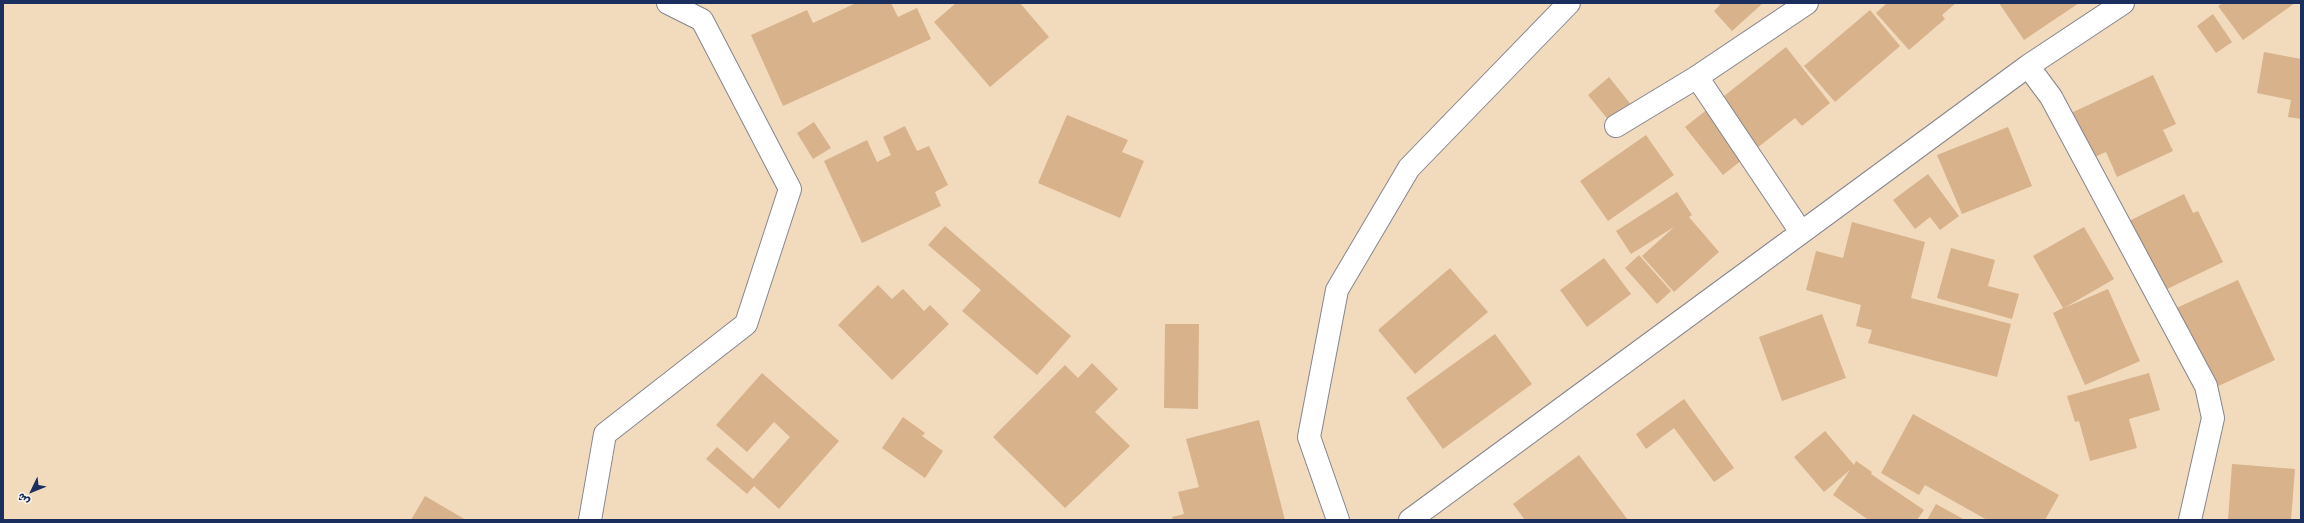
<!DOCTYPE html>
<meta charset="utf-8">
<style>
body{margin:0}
#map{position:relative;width:2304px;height:523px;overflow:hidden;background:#f2dbbd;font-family:"Patrick Hand","Playpen Sans Arabic",sans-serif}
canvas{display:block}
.frame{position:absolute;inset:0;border:4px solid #1b2f5e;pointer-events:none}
.north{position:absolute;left:12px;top:471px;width:40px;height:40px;-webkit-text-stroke:3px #fbf7ec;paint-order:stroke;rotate:227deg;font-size:11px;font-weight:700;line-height:16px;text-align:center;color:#1b2f5e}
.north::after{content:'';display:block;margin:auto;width:14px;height:18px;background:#1b2f5e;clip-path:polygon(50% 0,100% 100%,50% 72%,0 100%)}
</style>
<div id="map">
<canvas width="2304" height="523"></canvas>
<div class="frame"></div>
<div class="north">ش</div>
</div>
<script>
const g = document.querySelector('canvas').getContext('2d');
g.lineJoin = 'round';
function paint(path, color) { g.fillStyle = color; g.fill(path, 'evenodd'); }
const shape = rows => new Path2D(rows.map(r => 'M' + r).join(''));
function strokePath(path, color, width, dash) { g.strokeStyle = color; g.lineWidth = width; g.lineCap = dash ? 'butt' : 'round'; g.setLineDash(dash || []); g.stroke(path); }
const building = shape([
 [856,3,891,3,898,17,917,8,931,39,783,106,751,35,807,10,813,23],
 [956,3,1020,3,1049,37,990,87,934,22],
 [1718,3,1763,3,1732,31,1714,11,1720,5],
 [1887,3,1956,3,1942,15,1945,19,1909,50,1876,13],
 [1999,3,2079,3,2024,40],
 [2223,3,2295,3,2243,40,2218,6],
 [1870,10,1900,46,1835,102,1804,66],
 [2213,14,2232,42,2216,53,2197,26],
 [1786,47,1830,103,1802,126,1795,118,1723,175,1685,127],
 [2264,52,2301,59,2301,119,2288,117,2291,100,2257,93],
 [2153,75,2176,124,2163,130,2173,151,2117,177,2106,152,2092,158,2071,113],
 [1609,77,1640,116,1619,133,1588,95],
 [1067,115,1128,140,1122,152,1144,161,1120,218,1038,183],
 [814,122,831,148,813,159,797,133],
 [905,126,917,151,929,146,948,185,935,192,941,206,862,243,824,161,867,140,877,162,891,155,883,137],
 [2008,127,2032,186,1962,214,1937,155],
 [1646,135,1674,175,1608,221,1580,181],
 [1928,174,1959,216,1940,230,1930,217,1915,229,1893,200],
 [1677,192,1692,215,1689,217,1719,252,1674,292,1642,256,1674,227,1631,254,1616,231],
 [2184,194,2193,213,2198,211,2223,262,2161,292,2127,222],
 [1852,222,1925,242,1911,298,2011,324,1997,377,1868,343,1872,330,1856,326,1861,305,1806,290,1816,251,1843,258],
 [945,226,1071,336,1037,375,962,311,981,290,928,245],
 [2084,227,2114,279,2064,308,2108,289,2140,361,2085,385,2053,313,2063,308,2033,256],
 [1951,248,1995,260,1988,286,2019,294,2012,319,1937,298],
 [1639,255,1671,291,1657,304,1625,268],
 [1604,258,1631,294,1587,327,1560,290],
 [1450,268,1488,312,1415,374,1378,330],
 [2238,280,2275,360,2214,388,2172,310],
 [878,285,892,299,903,289,924,311,930,305,949,324,892,380,838,325],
 [1822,314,1846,378,1782,401,1759,337],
 [1165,324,1199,324,1198,409,1164,408],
 [1495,334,1532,384,1443,449,1406,398],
 [1092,363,1118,389,1095,412,1130,446,1065,508,993,437,1065,365,1078,378],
 [762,373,839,441,779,509,754,486,747,494,706,459,717,447,753,479,790,437,774,422,747,452,716,425],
 [2149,373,2160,410,2129,419,2137,448,2090,461,2079,421,2075,422,2067,396],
 [1684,399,1734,468,1714,482,1674,428,1646,449,1636,434],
 [1913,414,2059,495,2045,520,1987,520,1925,485,1919,495,1881,473],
 [903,417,925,433,922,436,943,451,925,478,882,448],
 [1259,420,1285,520,1173,520,1172,517,1184,514,1178,492,1199,487,1186,439],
 [1825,431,1854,465,1856,461,1872,472,1871,474,1924,510,1917,520,1866,520,1867,519,1833,495,1850,470,1824,492,1794,457],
 [1579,455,1628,520,1525,520,1513,504],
 [2232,464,2295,469,2291,520,2228,520],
 [425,496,466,520,411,520],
 [1936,504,1965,520,1927,520]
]);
const street = shape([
 [2028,66,2051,97,2206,386,2213,418,2190,520],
 [1697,77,1801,232],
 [1616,126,1697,77,1807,3],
 [590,520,605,434,746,324,790,189,702,20,668,3],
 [1410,520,2028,66,2123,3]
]);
const primary = shape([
 [1338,520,1309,437,1337,290,1409,168,1569,3]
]);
paint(building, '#d7b28b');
strokePath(street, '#86858e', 24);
strokePath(primary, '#86858e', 24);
strokePath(street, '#fff', 22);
strokePath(primary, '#fff', 22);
</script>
